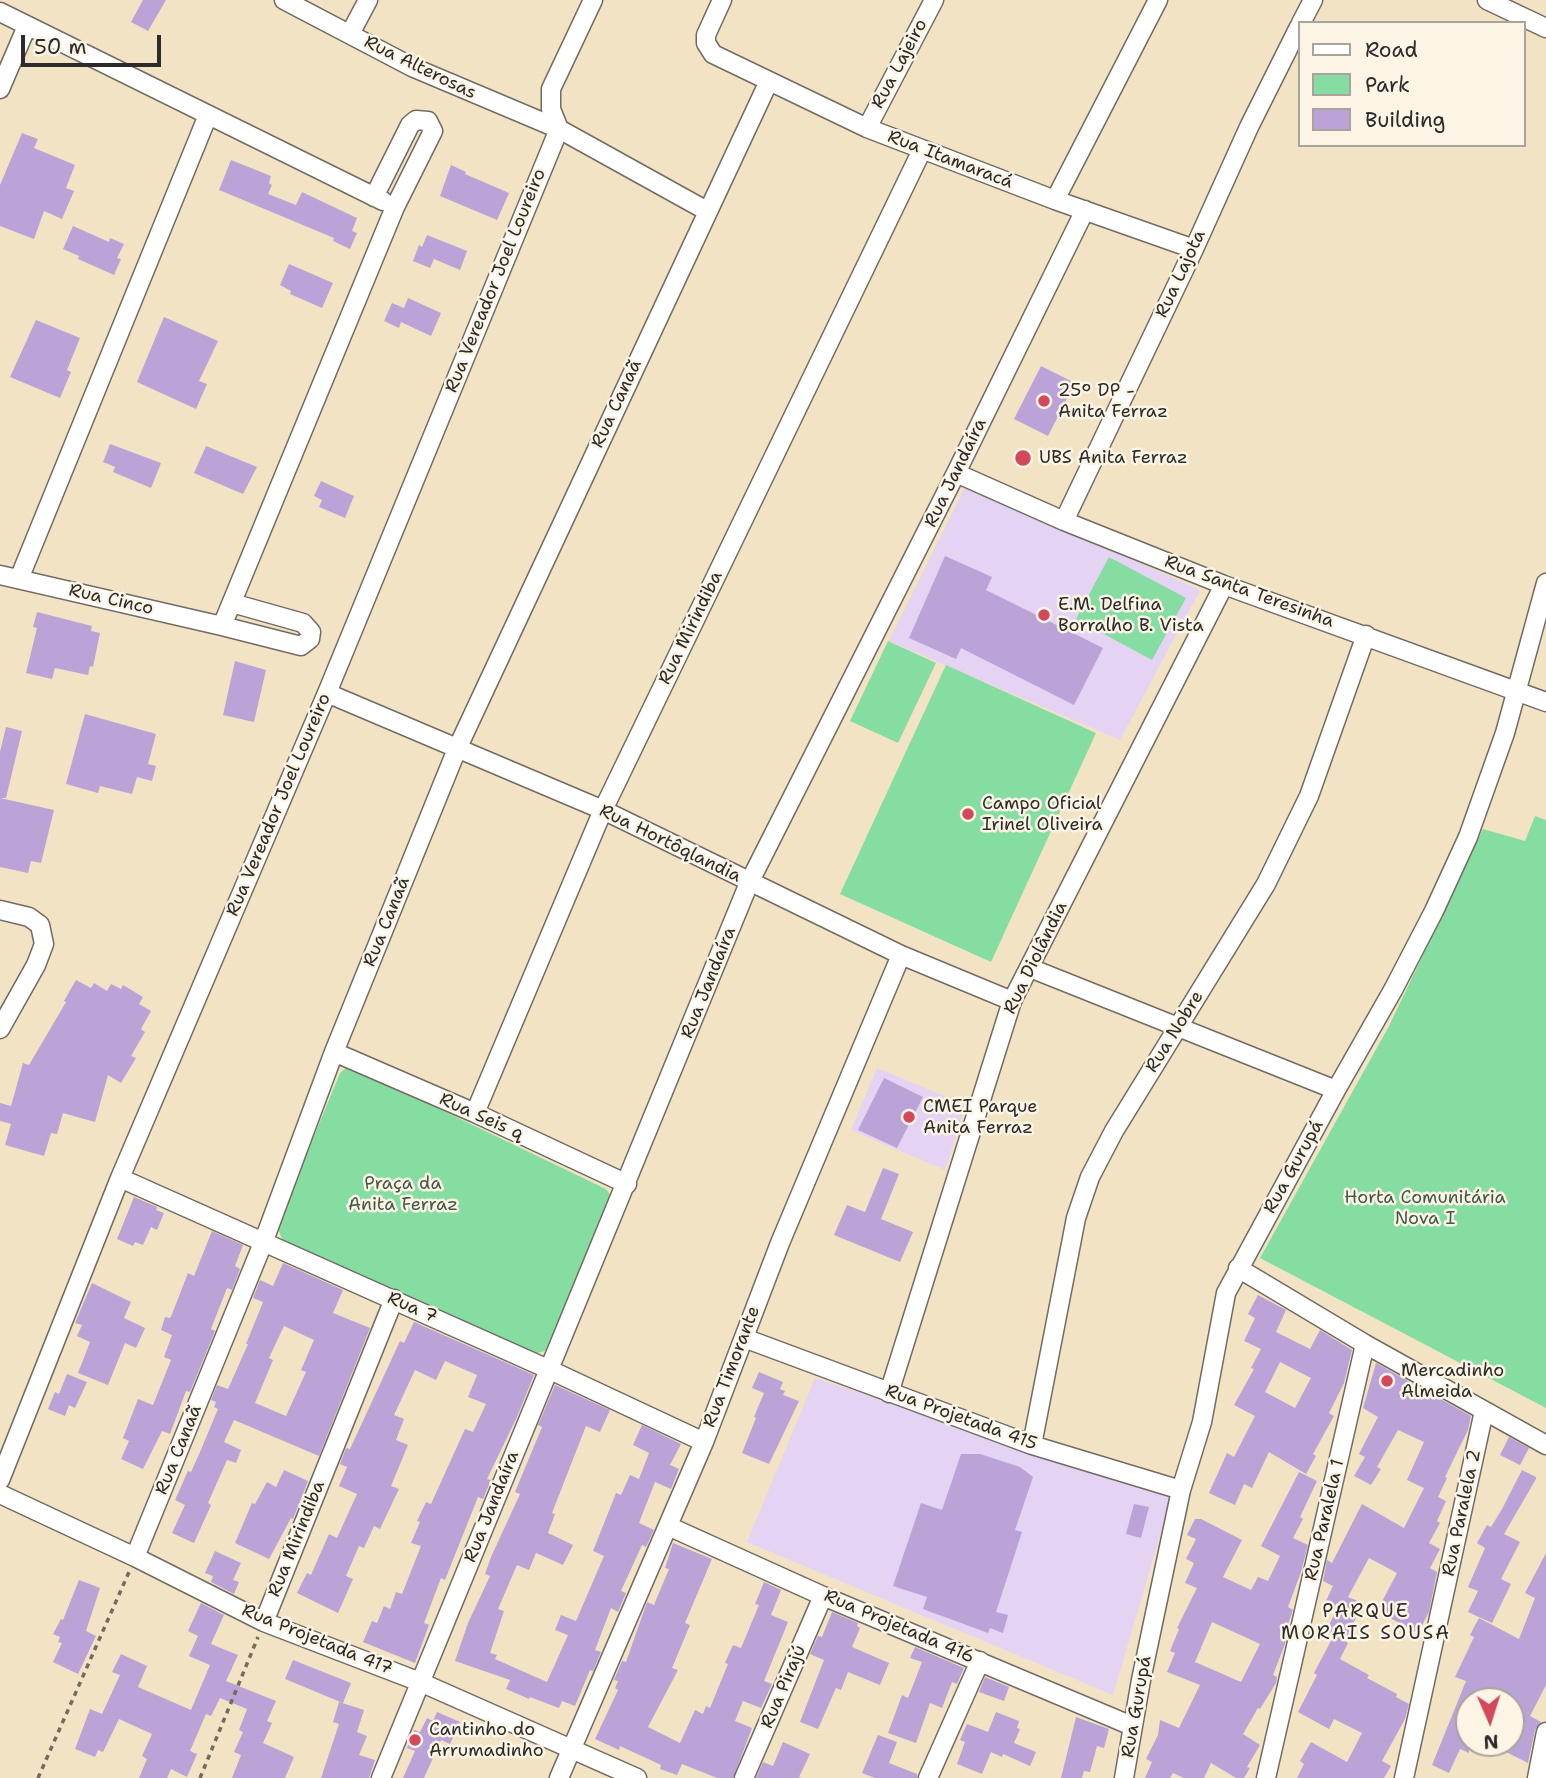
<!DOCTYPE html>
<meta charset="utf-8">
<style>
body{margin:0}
#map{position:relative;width:1546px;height:1778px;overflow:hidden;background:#f2e3c5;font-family:"Shantell Sans",sans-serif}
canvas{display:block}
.legend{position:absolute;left:1298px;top:21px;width:228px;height:126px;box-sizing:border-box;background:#fcf5e5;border:2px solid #a8a49b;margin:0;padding:9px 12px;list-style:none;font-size:21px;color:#2b2b2b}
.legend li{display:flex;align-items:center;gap:14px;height:35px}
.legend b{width:35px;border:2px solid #a8a49b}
.north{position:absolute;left:1455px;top:1687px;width:70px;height:70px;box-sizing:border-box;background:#fcf5e5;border:2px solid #a8a49b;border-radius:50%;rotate:177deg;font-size:19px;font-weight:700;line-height:28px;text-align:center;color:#2b2b2b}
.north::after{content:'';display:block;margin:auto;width:24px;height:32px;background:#d1495b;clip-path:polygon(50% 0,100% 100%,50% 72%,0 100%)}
.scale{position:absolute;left:21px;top:35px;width:140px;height:32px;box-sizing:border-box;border:4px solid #2b2b2b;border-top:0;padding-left:9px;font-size:21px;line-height:24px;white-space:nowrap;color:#2b2b2b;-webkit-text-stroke:5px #fcf5e5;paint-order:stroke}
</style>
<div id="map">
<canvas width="1546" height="1778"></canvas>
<ul class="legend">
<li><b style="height:9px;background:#fff"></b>Road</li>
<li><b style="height:19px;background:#86dda1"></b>Park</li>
<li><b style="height:19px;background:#bba3d7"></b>Building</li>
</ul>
<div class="north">N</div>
<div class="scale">50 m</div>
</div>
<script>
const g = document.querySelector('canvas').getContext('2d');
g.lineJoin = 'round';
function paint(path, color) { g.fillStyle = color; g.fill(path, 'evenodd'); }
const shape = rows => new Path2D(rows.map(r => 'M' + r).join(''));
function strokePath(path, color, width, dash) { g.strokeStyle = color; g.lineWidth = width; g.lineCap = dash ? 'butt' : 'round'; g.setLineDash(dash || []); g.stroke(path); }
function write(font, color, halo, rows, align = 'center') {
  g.font = font + ' "Shantell Sans",sans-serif'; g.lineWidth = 5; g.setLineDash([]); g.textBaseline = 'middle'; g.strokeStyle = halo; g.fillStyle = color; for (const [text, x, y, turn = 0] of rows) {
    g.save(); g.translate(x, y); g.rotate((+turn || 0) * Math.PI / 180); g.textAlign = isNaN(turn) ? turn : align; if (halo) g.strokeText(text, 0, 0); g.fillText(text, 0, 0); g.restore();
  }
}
const built = shape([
 [966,485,1200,590,1120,740,889,641],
 [877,1068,966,1105,945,1170,851,1130],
 [815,1378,1172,1494,1113,1695,747,1542]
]);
const green = shape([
 [1109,557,1186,598,1152,660,1076,619],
 [888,641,936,663,898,743,850,721],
 [946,665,1096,733,991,962,840,894],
 [1535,816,1546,820,1546,1408,1260,1258,1389,1026,1483,829,1525,841],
 [346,1068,354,1068,606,1189,611,1196,610,1205,545,1351,534,1354,283,1241,277,1226,340,1073]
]);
const building = shape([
 [143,0,166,0,148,31,131,22],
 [22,133,38,139,34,148,75,165,66,188,74,191,62,219,44,211,34,239,0,226,0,185],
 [231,160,271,176,269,183,272,185,268,194,296,205,302,192,357,218,352,231,357,233,350,249,333,241,334,238,219,190],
 [451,165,466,172,465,174,509,193,497,220,440,196],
 [73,226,109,242,110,238,124,244,117,258,121,259,114,275,78,259,79,256,63,249],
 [427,235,467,251,460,270,434,259,430,268,413,261,419,245,422,247],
 [289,264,333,283,322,308,290,294,291,291,280,285],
 [408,298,441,313,431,336,401,322,399,328,384,321,392,303,404,308],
 [164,317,218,341,199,381,207,384,196,409,137,382],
 [36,320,80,338,67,370,71,372,60,398,10,377],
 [1041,366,1075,383,1048,436,1014,419],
 [110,444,161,463,151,488,113,472,115,467,103,462],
 [206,446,257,467,243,494,194,473],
 [321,481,354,496,345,518,319,507,322,500,314,496],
 [945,556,992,577,986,590,1103,648,1074,705,961,648,956,659,909,638],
 [37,612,92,626,91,631,100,633,93,667,90,666,88,675,55,668,52,679,26,673,37,628,33,627],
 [235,661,266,670,254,722,223,715],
 [85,714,156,734,148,764,156,766,152,781,137,777,132,794,100,786,98,793,66,784],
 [6,727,22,731,6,798,0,798,0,752],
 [0,798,54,810,41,863,31,861,28,873,0,867],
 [76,980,91,988,94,983,107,991,111,984,121,989,123,985,143,997,139,1004,151,1011,141,1029,145,1032,131,1056,136,1058,121,1083,108,1075,95,1122,63,1113,57,1134,51,1133,44,1156,5,1145,11,1124,0,1121,0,1103,11,1106,23,1063,29,1065,66,1002,64,1001],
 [884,1078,923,1097,897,1148,858,1130],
 [883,1168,899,1174,881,1219,913,1232,900,1262,834,1235,847,1205,865,1212],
 [134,1197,157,1207,156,1210,164,1213,157,1230,151,1227,143,1245,135,1242,133,1246,117,1239],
 [212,1231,243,1245,235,1266,240,1269,232,1290,227,1288,211,1329,215,1331,190,1392,186,1391,170,1434,162,1431,143,1469,121,1459,129,1441,123,1438,138,1399,153,1405,171,1360,164,1357,172,1335,161,1330,165,1317,170,1318,172,1314,188,1273,194,1276],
 [283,1263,343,1290,333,1313,370,1328,319,1456,234,1420,224,1442,241,1450,236,1463,227,1460,208,1503,211,1505,194,1543,172,1533,185,1505,175,1500,188,1471,191,1472,200,1452,218,1409,214,1407,216,1402,211,1400,217,1385,228,1389,248,1344,246,1344,263,1302,253,1298,260,1280,273,1286],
 [284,1326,314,1340,301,1370,306,1372,286,1416,255,1403,273,1360,269,1358],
 [92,1283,131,1302,124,1318,145,1328,136,1348,125,1343,108,1385,78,1373,90,1342,77,1336,82,1325,75,1323],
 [1258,1295,1286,1310,1276,1332,1310,1349,1320,1330,1352,1350,1344,1383,1329,1413,1334,1416,1313,1454,1316,1456,1306,1474,1269,1452,1252,1488,1244,1484,1235,1505,1209,1493,1227,1453,1234,1457,1255,1416,1234,1405,1254,1369,1251,1368,1261,1349,1244,1341,1255,1318,1248,1314],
 [1280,1362,1311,1378,1295,1408,1265,1392],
 [414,1322,534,1375,517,1417,487,1479,491,1480,483,1499,478,1497,445,1580,441,1578,424,1623,429,1625,415,1663,363,1642,372,1621,377,1623,384,1606,390,1609,396,1592,402,1594,421,1546,411,1543,420,1522,417,1521,426,1502,431,1504,465,1429,473,1432,486,1404,468,1397,477,1375,445,1361,436,1380,415,1370,394,1415,404,1419,396,1440,408,1445,391,1486,399,1489,380,1529,374,1526,364,1548,359,1546,346,1576,353,1579,338,1613,297,1593,307,1573,311,1575,329,1534,337,1538,357,1494,339,1486,347,1467,340,1464,346,1448,350,1449,400,1341,404,1343],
 [1376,1363,1471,1416,1468,1430,1445,1477,1447,1478,1438,1497,1446,1501,1437,1521,1440,1523,1429,1543,1440,1549,1430,1568,1437,1572,1429,1612,1418,1633,1377,1611,1397,1573,1369,1558,1348,1597,1363,1603,1345,1641,1326,1631,1335,1613,1323,1607,1333,1586,1323,1581,1327,1560,1332,1563,1362,1504,1404,1528,1424,1488,1407,1480,1424,1442,1398,1430,1377,1467,1381,1469,1371,1485,1354,1476,1365,1457,1359,1454,1378,1417,1363,1408],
 [759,1372,783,1382,780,1389,785,1391,783,1395,799,1401,769,1464,742,1453,756,1418,754,1417,764,1393,752,1388],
 [67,1374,87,1382,75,1408,69,1405,65,1416,48,1409,55,1392,59,1394],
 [555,1385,610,1410,600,1432,586,1426,552,1513,555,1514,548,1533,573,1545,563,1565,536,1553,529,1570,517,1565,498,1609,504,1611,490,1653,497,1655,495,1659,547,1682,568,1635,555,1630,561,1615,576,1621,604,1556,593,1551,616,1493,621,1495,630,1475,639,1479,649,1453,633,1445,642,1425,681,1444,670,1465,679,1469,671,1489,655,1482,639,1523,654,1530,646,1547,642,1545,621,1591,626,1593,618,1612,611,1608,595,1650,601,1652,593,1671,590,1670,575,1706,562,1701,559,1708,530,1697,529,1699,506,1689,510,1680,455,1661,468,1623,490,1576,485,1574,491,1557,520,1494,515,1492,542,1427,538,1425],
 [1509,1437,1529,1448,1520,1465,1500,1455],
 [961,1454,980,1454,1020,1467,1033,1477,1015,1530,1022,1532,996,1612,1008,1615,1003,1633,990,1628,988,1633,923,1609,927,1597,893,1586,921,1503,942,1510],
 [284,1470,308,1481,293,1519,291,1518,269,1559,235,1543,252,1503,255,1504,267,1482,276,1487],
 [1522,1470,1536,1477,1536,1479,1504,1534,1520,1542,1501,1579,1511,1584,1492,1623,1468,1612,1478,1591,1468,1587,1485,1548,1477,1543,1487,1525,1491,1527,1502,1509],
 [1299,1472,1317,1481,1300,1517,1303,1519,1293,1538,1308,1545,1301,1572,1288,1607,1293,1610,1285,1633,1287,1634,1285,1644,1273,1675,1277,1677,1276,1683,1260,1709,1258,1708,1243,1734,1260,1745,1247,1767,1250,1768,1244,1778,1236,1778,1211,1763,1204,1778,1184,1778,1173,1773,1170,1778,1145,1778,1152,1762,1146,1759,1158,1735,1160,1720,1179,1728,1200,1685,1167,1672,1175,1653,1170,1651,1179,1629,1177,1628,1197,1588,1185,1583,1194,1563,1186,1559,1196,1539,1187,1535,1195,1519,1201,1519,1242,1540,1223,1577,1251,1590,1258,1577,1268,1581,1280,1556,1261,1546],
 [1212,1622,1260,1644,1241,1682,1195,1662],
 [1134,1504,1149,1507,1141,1538,1126,1534],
 [673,1543,712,1559,685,1623,690,1625,672,1668,678,1670,648,1727,680,1743,695,1710,703,1714,706,1706,710,1708,728,1664,725,1663,733,1645,741,1648,759,1605,755,1604,764,1582,781,1590,771,1615,788,1622,764,1681,772,1684,761,1708,743,1701,735,1721,752,1728,733,1778,717,1778,682,1764,677,1775,660,1769,661,1765,620,1746,619,1750,595,1739,618,1690,615,1688,618,1681,614,1680,622,1661,626,1662,647,1602,654,1605,669,1569,665,1568],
 [215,1551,241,1563,233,1580,239,1582,234,1594,211,1582,213,1576,205,1573],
 [1546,1553,1546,1685,1530,1716,1541,1722,1535,1730,1528,1763,1502,1750,1506,1743,1511,1743,1511,1721,1517,1709,1511,1706,1511,1701,1469,1701,1469,1717,1464,1729,1469,1732,1469,1753,1460,1749,1449,1773,1432,1765,1466,1681,1455,1677,1474,1637,1470,1635,1479,1618,1519,1639,1535,1598,1525,1593],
 [79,1580,100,1588,86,1631,96,1636,78,1674,53,1662,62,1643,58,1642,60,1637,53,1634,61,1619,63,1620],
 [201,1603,224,1615,211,1644,238,1655,226,1681,276,1701,267,1721,272,1723,263,1743,294,1757,285,1778,232,1778,241,1755,234,1752,243,1732,239,1730,247,1709,220,1698,211,1716,206,1714,190,1751,197,1754,187,1777,171,1769,167,1778,139,1778,147,1759,142,1756,152,1734,119,1719,103,1752,98,1750,95,1757,75,1749,90,1709,102,1714,120,1675,112,1672,121,1654,147,1666,138,1687,191,1710,210,1665,189,1656,198,1636,188,1631],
 [832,1612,858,1623,857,1626,860,1628,852,1647,889,1663,880,1685,848,1672,841,1690,836,1688,818,1729,800,1722,824,1660,810,1654,818,1636,822,1637],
 [1334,1635,1348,1643,1340,1659,1369,1675,1367,1678,1397,1694,1396,1697,1409,1704,1405,1719,1382,1761,1391,1766,1384,1778,1297,1778,1304,1764,1300,1761,1311,1742,1347,1762,1362,1733,1334,1719,1329,1729,1298,1712,1317,1675,1314,1673],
 [915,1647,964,1668,957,1684,952,1682,942,1708,930,1703,916,1743,888,1733,902,1695,908,1698,922,1662,910,1658],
 [293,1660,351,1683,343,1703,285,1679],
 [985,1677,1009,1687,1004,1701,979,1692],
 [339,1702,364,1710,357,1732,367,1736,359,1755,375,1760,369,1778,321,1778,339,1724,333,1722],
 [437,1712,460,1722,450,1744,441,1740,424,1778,403,1778,415,1751,407,1748,414,1730,420,1732,427,1718,433,1721],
 [996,1712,1019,1721,1017,1728,1020,1729,1014,1743,1036,1752,1030,1766,1003,1754,1002,1757,991,1752,982,1774,957,1764,965,1742,960,1740,967,1724,988,1732],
 [1076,1717,1109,1729,1104,1748,1097,1746,1090,1772,1084,1771,1082,1778,1061,1778],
 [878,1735,897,1742,889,1763,917,1774,917,1778,875,1778,862,1773],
 [783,1742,810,1754,799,1777,801,1778,756,1778,763,1762,773,1766]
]);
const path = shape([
 [38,1778,129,1572],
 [200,1778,258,1637]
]);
const minor = shape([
 [284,0,412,67,559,129,707,211],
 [722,0,706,35,706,43,713,54,867,128,1055,200,1194,249],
 [1487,0,1546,28],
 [0,12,383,201],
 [1301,23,1313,0],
 [350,34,368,0],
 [0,89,27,26],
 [867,128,934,0],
 [1055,200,1158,0],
 [956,473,1064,521,1224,585,1546,702],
 [1064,521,1194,249,1249,127,1299,27],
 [0,575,222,626,301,646,310,639,311,632,303,623,232,603],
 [19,579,208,115],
 [222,626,395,207,433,131,428,121,416,120,410,125,374,197],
 [327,693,603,810,901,955,1012,1001],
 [0,910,29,917,40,925,44,944,36,965,0,1029],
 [1030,968,1336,1090],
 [334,1052,475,1113,627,1184],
 [475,1113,603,810,922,150],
 [120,1178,548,1369,704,1442],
 [1238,1268,1365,1344,1546,1445],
 [744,1338,1032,1445,1181,1490],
 [889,1393,1012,1001,1224,585],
 [1032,1445,1076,1218,1090,1177,1114,1131,1266,884,1309,796,1366,635],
 [0,1480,120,1178,327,693,559,129,551,109,551,89,593,0],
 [0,1494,135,1557,264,1622,420,1682,637,1778],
 [668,1526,823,1596,1132,1726],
 [135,1557,263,1243,334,1052,457,749,769,81],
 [264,1622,394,1299],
 [381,1778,749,883,956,473,1085,210],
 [559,1778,704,1442,780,1243,901,955],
 [744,1778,823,1596],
 [928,1778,980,1661],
 [1124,1778,1141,1680,1181,1490,1202,1422,1226,1293,1336,1090,1393,990,1434,911,1468,837,1505,733,1546,583],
 [1266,1778,1365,1344],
 [1404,1778,1484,1411],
 [1537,1778,1546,1732]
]);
const markers = [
 [1044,401,7,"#d1495b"],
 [1023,458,9,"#d1495b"],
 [1044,615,7,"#d1495b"],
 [968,814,7,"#d1495b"],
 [909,1117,7,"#d1495b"],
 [1387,1381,7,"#d1495b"],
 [415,1740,7,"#d1495b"]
];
const streetNames = [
 ["Rua Lajeiro",900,64,-62],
 ["Rua Alterosas",420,68,26],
 ["Rua Itamaracá",950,160,21],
 ["Rua Lajota",1181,274,-65],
 ["Rua Vereador Joel Loureiro",496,281,-68],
 ["Rua Canaã",617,404,-65],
 ["Rua Jandaíra",956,473,-64],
 ["Rua Santa Teresinha",1249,592,20],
 ["Rua Cinco",111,600,13],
 ["Rua Mirindiba",691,628,-64],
 ["Rua Vereador Joel Loureiro",279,805,-67],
 ["Rua Hortôqlandia",670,844,26],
 ["Rua Canaã",387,922,-68],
 ["Rua Diolândia",1036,958,-64],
 ["Rua Jandaíra",709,983,-68],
 ["Rua Nobre",1175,1032,-58],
 ["Rua Seis q",481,1117,24],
 ["Rua Gurupá",1294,1167,-61],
 ["Rua 7",412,1308,24],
 ["Rua Timorante",732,1367,-69],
 ["Rua Projetada 415",961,1418,20],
 ["Rua Canaã",179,1450,-68],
 ["Rua Jandaíra",492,1507,-68],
 ["Rua Paralela 2",1462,1513,-78],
 ["Rua Paralela 1",1325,1520,-77],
 ["Rua Mirindiba",297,1539,-68],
 ["Rua Projetada 416",899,1627,23],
 ["Rua Projetada 417",317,1640,22],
 ["Rua Pirajú",784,1687,-67],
 ["Rua Gurupá",1137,1707,-80]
];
const poiNames = [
 ["25° DP -",1058,391],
 ["Anita Ferraz",1058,412],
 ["UBS Anita Ferraz",1039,458],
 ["E.M. Delfina",1058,605],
 ["Borralho B. Vista",1058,626],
 ["Campo Oficial",982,804],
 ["Irinel Oliveira",982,825],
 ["CMEI Parque",923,1107],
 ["Anita Ferraz",923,1128],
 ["Mercadinho",1401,1371],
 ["Almeida",1401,1392],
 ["Cantinho do",429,1730],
 ["Arrumadinho",429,1751]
];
const parkNames = [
 ["Praça da",403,1184],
 ["Anita Ferraz",403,1205],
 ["Horta Comunitária",1425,1198],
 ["Nova I",1425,1219]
];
const neighbourhoodNames = [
 ["PARQUE",1366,1612],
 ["MORAIS SOUSA",1366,1634]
];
paint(built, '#e4d3f2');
paint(green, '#86dda1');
paint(building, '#bba3d7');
strokePath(minor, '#716b61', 21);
strokePath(path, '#716b61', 3.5, [5, 5]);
strokePath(minor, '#fff', 18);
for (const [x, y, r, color] of markers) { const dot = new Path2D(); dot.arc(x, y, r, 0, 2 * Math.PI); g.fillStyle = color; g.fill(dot); strokePath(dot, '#fcf5e5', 2.5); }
write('18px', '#2b2b2b', '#fcf5e5', streetNames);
write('18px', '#2b2b2b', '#fcf5e5', poiNames, 'left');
write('18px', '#425848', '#fcf5e5', parkNames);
g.letterSpacing = '2px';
write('19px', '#2b2b2b', '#fcf5e5', neighbourhoodNames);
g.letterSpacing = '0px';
</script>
